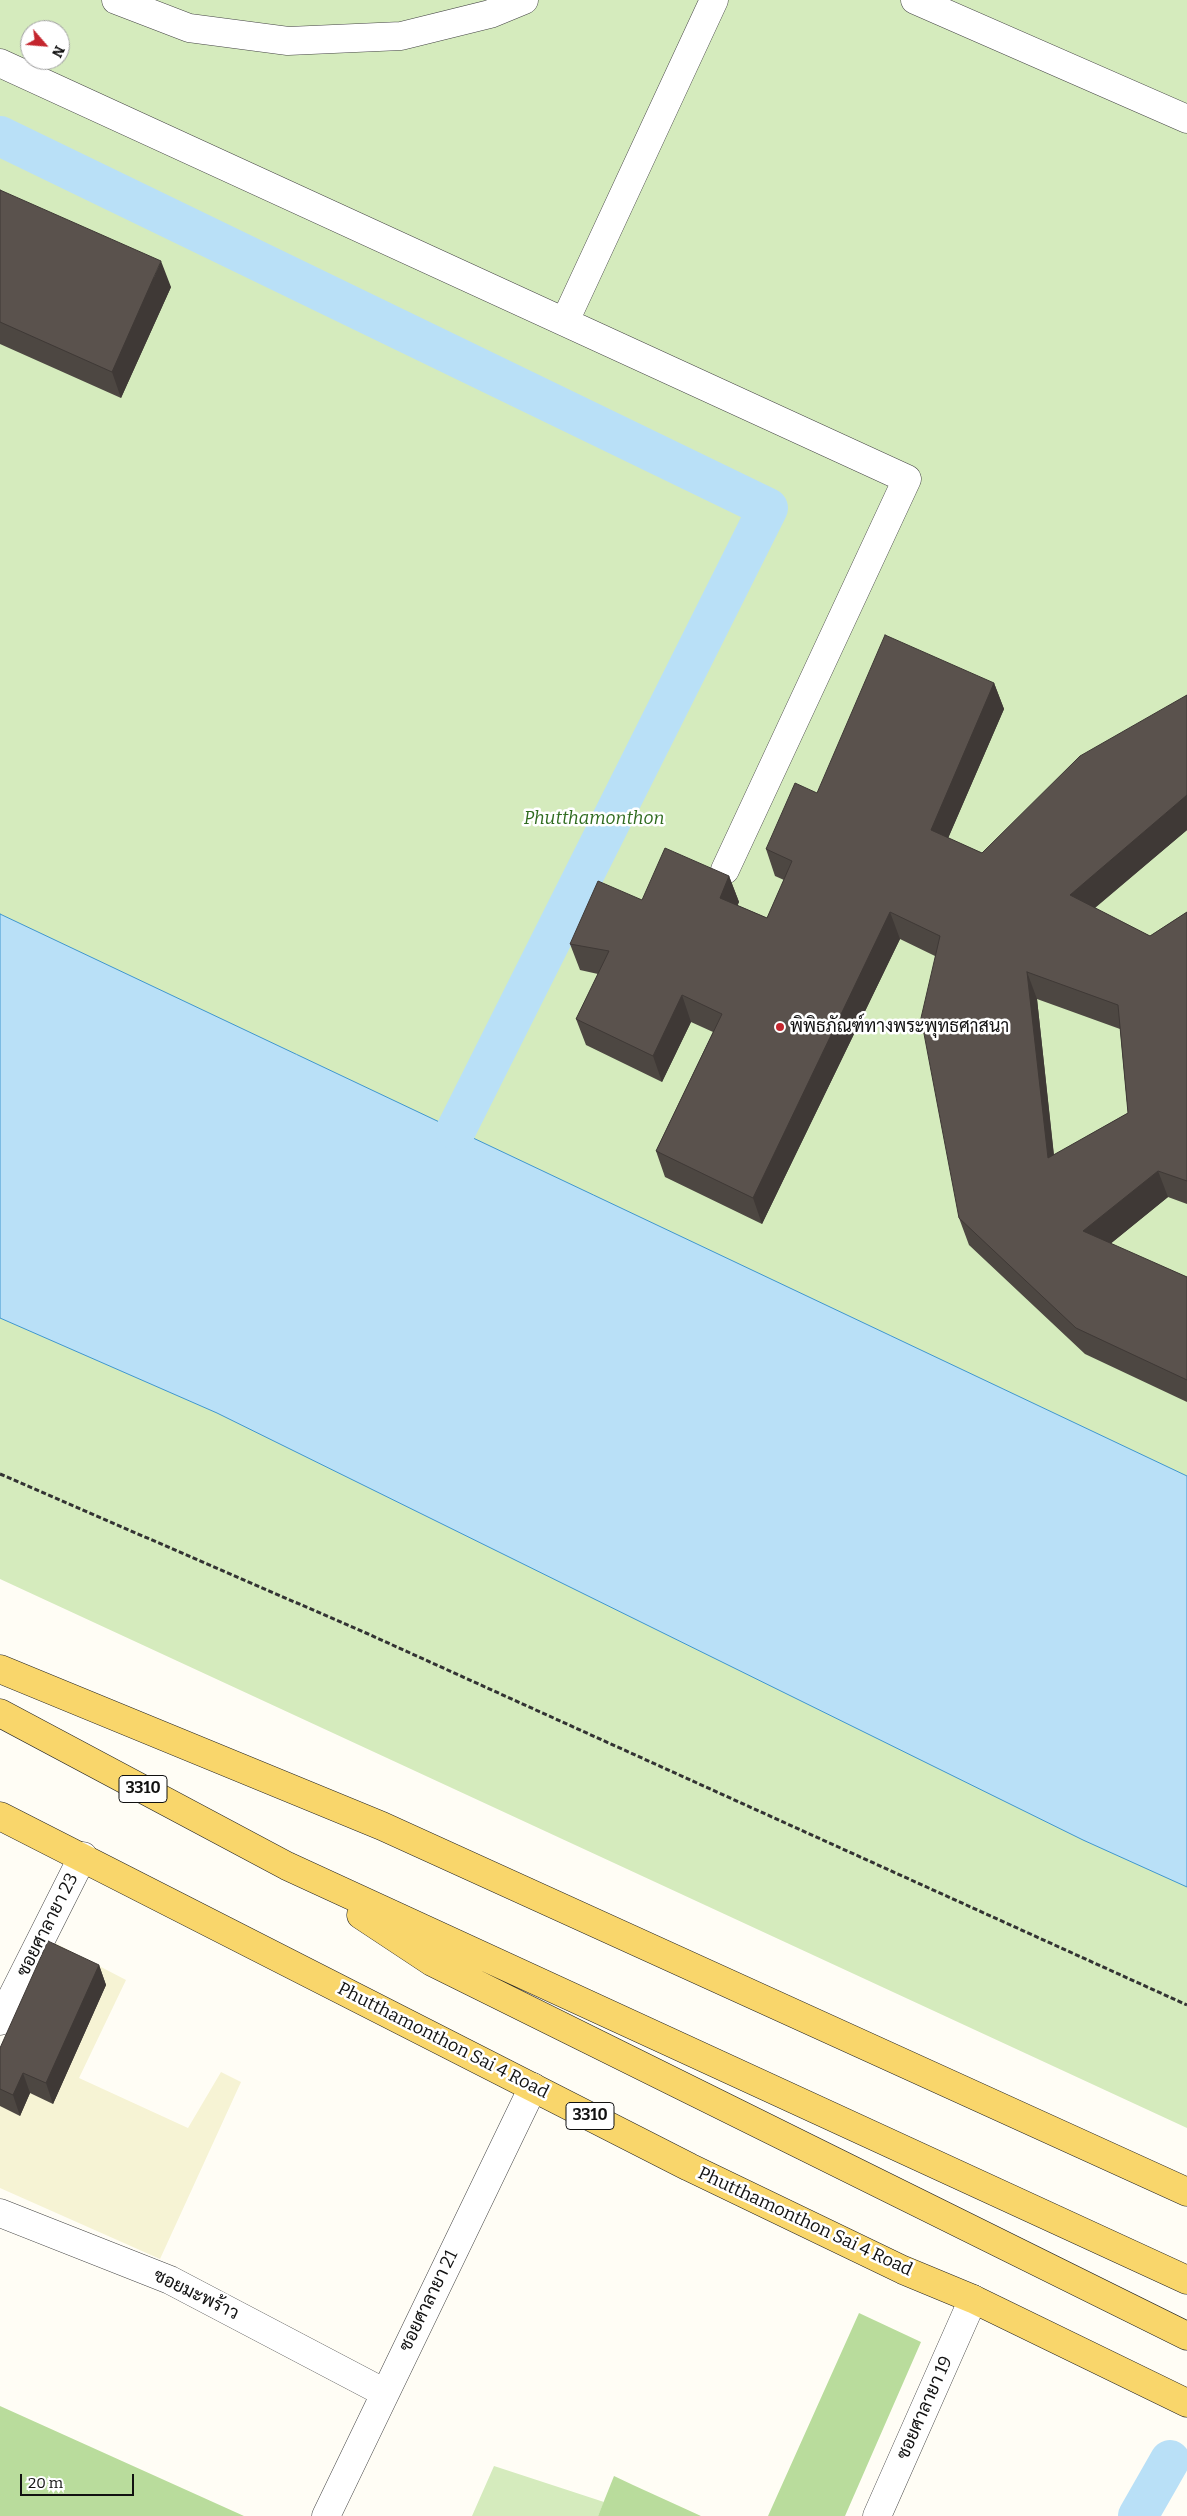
<!DOCTYPE html>
<meta charset="utf-8">
<style>
body{margin:0}
#map{position:relative;width:1187px;height:2516px;overflow:hidden;background:#fffdf5;font-family:Bitter,serif}
canvas{display:block}
.north{position:absolute;left:20px;top:20px;width:50px;height:50px;box-sizing:border-box;background:#fff;border:1px solid #a0a0a0;border-radius:50%;rotate:117deg;font-size:14px;font-weight:700;line-height:20px;text-align:center;color:#111}
.north::after{content:'';display:block;margin:auto;width:18px;height:22px;background:#c4262e;clip-path:polygon(50% 0,100% 100%,50% 72%,0 100%)}
.scale{position:absolute;left:20px;top:2474px;width:114px;height:22px;box-sizing:border-box;border:2px solid #111;border-top:0;padding-left:6px;font-size:15px;line-height:18px;white-space:nowrap;color:#111;-webkit-text-stroke:4px #fff;paint-order:stroke}
</style>
<div id="map">
<canvas width="1187" height="2516"></canvas>
<div class="north">N</div>
<div class="scale">20 m</div>
</div>
<script>
const g = document.querySelector('canvas').getContext('2d');
g.lineJoin = 'round';
function paint(path, color) { g.fillStyle = color; g.fill(path, 'evenodd'); }
const shape = rows => new Path2D(rows.map(r => 'M' + r).join(''));
function strokePath(path, color, width, dash) { g.strokeStyle = color; g.lineWidth = width; g.lineCap = dash ? 'butt' : 'round'; g.setLineDash(dash || []); g.stroke(path); }
function write(font, color, halo, rows, align = 'center') {
  g.font = font + ' Bitter,Sarabun,serif'; g.lineWidth = 5; g.setLineDash([]); g.textBaseline = 'middle'; g.strokeStyle = halo; g.fillStyle = color; for (const [text, x, y, turn = 0] of rows) {
    g.save(); g.translate(x, y); g.rotate((+turn || 0) * Math.PI / 180); g.textAlign = isNaN(turn) ? turn : align; if (halo) g.strokeText(text, 0, 0); g.fillText(text, 0, 0); g.restore();
  }
}
const farmland = shape([
 [55,1943,126,1980,79,2078,188,2128,221,2072,241,2082,160,2259,0,2188,0,2070]
]);
const green = shape([
 [0,0,1187,0,1187,2128,0,1579],
 [30,30,60,30,60,60,30,60],
 [494,2466,604,2502,598,2516,472,2516]
]);
const forest = shape([
 [859,2313,921,2342,845,2516,768,2516],
 [0,2406,244,2516,0,2516],
 [614,2476,633,2485,701,2516,598,2516]
]);
const water = shape([
 [0,914,1187,1476,1187,1887,1083,1840,217,1413,0,1318,0,914]
]);
const canal = shape([
 [0,136,768,508,456,1130],
 [1138,2516,1170,2460]
]);
const path = shape([
 [0,1474,366,1633,1187,2005]
]);
const minor = shape([
 [116,0,189,28,288,41,401,36,490,14,524,0],
 [915,0,1187,119],
 [0,63,907,479,725,870],
 [565,321,714,0],
 [0,2021,83,1856],
 [0,2213,170,2280,385,2393],
 [326,2516,533,2087],
 [877,2516,973,2299]
]);
const major = shape([
 [0,1669,382,1826,1187,2192],
 [0,1713,287,1866,1187,2280],
 [0,1816,689,2167,903,2270,973,2299,1187,2403],
 [361,1915,432,1962,1187,2336]
]);
const wall = shape([
 [0,190,171,287,121,398,0,344],
 [994,683,1004,709,948,838,982,853,1187,695,1187,830,1095,908,1150,936,1187,912,1187,1204,1168,1197,1110,1244,1187,1277,1187,1402,1085,1354,969,1245,959,1218,935,956,900,939,762,1224,665,1177,656,1151,713,1032,691,1022,662,1082,586,1045,576,1019,598,974,580,970,570,944,642,900,729,876,739,902,737,905,767,918,784,880,775,876,766,849,817,793],
 [1037,999,1120,1029,1128,1113,1054,1155],
 [99,1965,106,1985,53,2104,30,2093,20,2116,0,2106,0,2048]
]);
const shadedWall = shape([
 [161,261,171,287,121,398,112,372],
 [994,683,1004,709,940,857,931,830],
 [1187,795,1187,830,1079,921,1070,895],
 [729,876,739,902,730,924,720,898],
 [890,912,900,939,762,1224,753,1198],
 [1027,972,1037,999,1057,1185,1048,1158],
 [682,995,691,1022,662,1082,653,1056],
 [1158,1171,1168,1197,1093,1258,1083,1231],
 [99,1965,106,1985,53,2104,46,2083],
 [23,2073,30,2093,20,2116,13,2095]
]);
const building = shape([
 [0,190,161,261,112,372,0,322,0,190],
 [885,635,994,683,931,830,982,853,1080,756,1187,695,1187,795,1070,895,1150,936,1187,912,1187,1181,1158,1171,1083,1231,1187,1277,1187,1380,1076,1328,959,1218,921,1018,940,936,890,912,753,1198,656,1151,722,1014,682,995,653,1056,576,1019,609,951,570,944,598,881,642,900,665,848,729,876,720,898,767,918,792,861,766,849,795,783,817,793,885,635],
 [1027,972,1118,1005,1128,1113,1048,1158,1027,972],
 [48,1941,99,1965,46,2083,23,2073,13,2095,0,2089,0,2048,48,1941]
]);
const markers = [
 [780,1027,5,"#c4262e"]
];
const shields = [
 [143,1789,48],
 [590,2116,48]
];
const shieldNames = [
 ["3310",143,1789],
 ["3310",590,2116]
];
const parkNames = [
 ["Phutthamonthon",594,819]
];
const poiNames = [
 ["พิพิธภัณฑ์ทางพระพุทธศาสนา",790,1027]
];
const streetNames = [
 ["ซอยศาลายา 23",48,1925,-63],
 ["Phutthamonthon Sai 4 Road",443,2041,27],
 ["Phutthamonthon Sai 4 Road",805,2222,25],
 ["ซอยมะพร้าว",196,2295,26],
 ["ซอยศาลายา 21",429,2301,-64],
 ["ซอยศาลายา 19",925,2408,-66]
];
paint(farmland, '#f6f3d4');
paint(green, '#d5ebbd');
paint(forest, '#b9dc9c');
paint(water, '#b9e0f7');
strokePath(water, '#3f96cf', 1);
strokePath(canal, '#b9e0f7', 40);
strokePath(minor, '#444', 29);
strokePath(major, '#222', 29);
strokePath(path, '#333', 3, [5, 2.5]);
strokePath(minor, '#fff', 28);
strokePath(major, '#f9d66b', 28);
paint(wall, '#4d4742');
paint(shadedWall, '#3f3936');
paint(building, '#5a524d');
strokePath(building, '#3f3936', 1);
for (const [x, y, r, color] of markers) { const dot = new Path2D(); dot.arc(x, y, r, 0, 2 * Math.PI); g.fillStyle = color; g.fill(dot); strokePath(dot, '#fff', 2); }
for (const [x, y, w] of shields) { const box = new Path2D(); box.roundRect(x - w / 2, y - 13.5, w, 27, 4); g.fillStyle = '#fff'; g.fill(box); strokePath(box, '#111', 1); }
write('bold 16px', '#111', null, shieldNames);
write('italic 18px', '#2f6b1f', '#fff', parkNames);
write('18px', '#111', '#fff', poiNames, 'left');
write('18px', '#111', '#fff', streetNames);
</script>
